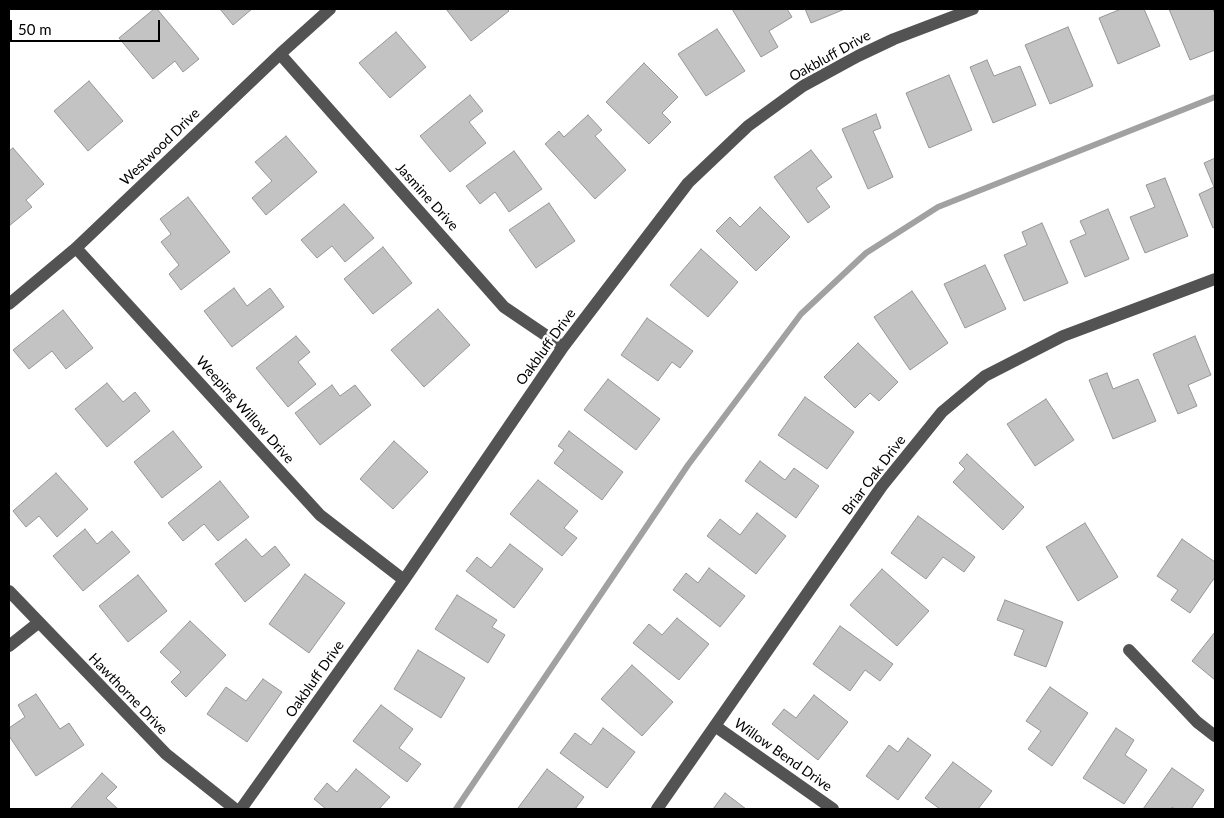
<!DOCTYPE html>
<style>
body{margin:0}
#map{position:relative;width:1224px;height:818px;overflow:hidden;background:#fff;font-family:Lato,sans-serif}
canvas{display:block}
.frame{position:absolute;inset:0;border:10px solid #000;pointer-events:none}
.scale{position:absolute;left:10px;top:20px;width:150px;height:22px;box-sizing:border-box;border:2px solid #000;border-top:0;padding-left:6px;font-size:15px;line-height:18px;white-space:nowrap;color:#000;-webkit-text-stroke:4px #fff;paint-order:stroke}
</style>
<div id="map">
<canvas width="1224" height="818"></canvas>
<div class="frame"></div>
<div class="scale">50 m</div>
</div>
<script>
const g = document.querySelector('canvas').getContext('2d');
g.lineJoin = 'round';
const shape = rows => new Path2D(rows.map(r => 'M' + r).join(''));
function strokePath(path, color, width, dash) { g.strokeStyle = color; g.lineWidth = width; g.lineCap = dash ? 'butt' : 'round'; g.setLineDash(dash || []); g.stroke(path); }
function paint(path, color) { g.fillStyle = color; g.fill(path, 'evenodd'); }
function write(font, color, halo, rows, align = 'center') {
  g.font = font + ' Lato,sans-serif'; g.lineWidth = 5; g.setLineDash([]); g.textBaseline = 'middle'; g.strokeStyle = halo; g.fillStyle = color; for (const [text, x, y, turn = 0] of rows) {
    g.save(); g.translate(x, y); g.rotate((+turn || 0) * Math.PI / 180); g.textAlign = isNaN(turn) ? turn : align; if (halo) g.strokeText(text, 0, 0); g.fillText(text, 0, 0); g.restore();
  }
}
const stream = shape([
 [456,809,688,465,801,314,866,253,938,207,1215,97]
]);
const building = shape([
 [154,9,157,9,199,59,183,72,175,61,153,79,119,38,154,9],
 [220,9,252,9,233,25,220,9],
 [446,9,507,9,509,11,471,41,446,9],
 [732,9,787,9,792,17,769,31,778,47,761,57,732,9],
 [805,9,845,9,811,23,805,9],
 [1121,9,1144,9,1160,46,1118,64,1099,18,1121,9],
 [1169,9,1213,9,1215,14,1215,50,1190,60,1169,9],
 [1068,27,1093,86,1050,104,1025,45,1068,27],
 [717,29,745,71,706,96,678,54,717,29],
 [396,32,426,67,390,98,359,63,396,32],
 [987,60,994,76,1020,66,1036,105,993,123,970,67,987,60],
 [644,63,678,97,662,113,671,122,649,144,606,102,644,63],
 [949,75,972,130,929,148,906,93,949,75],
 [89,81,123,121,88,151,54,111,89,81],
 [470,95,483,111,469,122,486,143,450,172,420,136,470,95],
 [876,114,881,128,873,131,893,177,868,189,842,129,876,114],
 [588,115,602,130,595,136,626,170,595,199,545,144,559,131,564,137,588,115],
 [286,136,317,172,266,215,252,198,272,181,255,162,286,136],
 [13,148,44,184,26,200,32,207,9,226,9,151,13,148],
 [811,150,832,177,816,188,830,207,808,223,774,177,811,150],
 [514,151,542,189,509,212,495,192,480,204,466,186,514,151],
 [1215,158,1215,227,1213,228,1199,194,1214,187,1204,163,1215,158],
 [1165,178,1188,236,1145,253,1130,217,1155,207,1146,185,1165,178],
 [188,197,230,252,181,290,169,274,179,265,161,242,171,234,160,219,188,197],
 [549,203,575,241,536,268,509,230,549,203],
 [344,204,374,238,345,262,332,246,317,258,301,240,344,204],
 [760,207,790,237,756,271,716,231,730,217,740,227,760,207],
 [1108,209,1129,259,1085,277,1070,241,1086,234,1080,221,1108,209],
 [1042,223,1068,283,1024,301,1004,255,1027,245,1022,232,1042,223],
 [383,247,412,283,373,314,344,279,383,247],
 [701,249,738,282,708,317,670,285,701,249],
 [985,265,1006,309,965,328,944,284,985,265],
 [234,288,247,306,270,288,284,307,232,347,204,311,234,288],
 [912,291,948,343,910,370,874,317,912,291],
 [438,309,470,345,424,387,391,350,438,309],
 [63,310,93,348,66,369,52,351,29,369,13,350,63,310],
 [647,318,693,351,680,368,672,362,658,381,621,355,647,318],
 [296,336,310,352,298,362,316,384,288,407,256,368,296,336],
 [1195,336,1211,375,1188,385,1197,406,1178,414,1153,354,1195,336],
 [858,343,898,382,879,401,870,393,855,408,824,377,858,343],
 [1107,373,1113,389,1138,379,1156,421,1113,439,1089,380,1107,373],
 [608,379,660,419,636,450,584,410,608,379],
 [107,383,123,402,135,392,150,411,107,447,75,409,107,383],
 [332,385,340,396,355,385,371,405,320,445,295,413,332,385],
 [805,397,854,432,827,469,778,435,805,397],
 [1046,399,1074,440,1035,466,1007,424,1046,399],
 [173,431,202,467,162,498,134,462,173,431],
 [569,431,623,472,602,500,554,463,564,450,558,446,569,431],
 [394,441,428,472,393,509,360,479,394,441],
 [967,454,1024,507,1003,530,953,482,965,469,959,463,967,454],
 [760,461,785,480,794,468,819,486,796,518,745,481,760,461],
 [56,473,88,509,57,537,39,516,26,527,13,511,56,473],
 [538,480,578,511,564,528,577,538,562,556,510,514,538,480],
 [220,481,249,517,218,541,204,524,183,541,168,523,220,481],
 [757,513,786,536,756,574,707,536,720,519,740,535,757,513],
 [918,516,975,557,964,572,943,557,926,579,891,553,918,516],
 [1085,523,1118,577,1078,601,1046,547,1085,523],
 [85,529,97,544,112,531,130,552,83,591,53,556,85,529],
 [246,539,262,557,275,546,290,565,245,602,215,564,246,539],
 [1182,539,1215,562,1215,577,1190,613,1171,600,1178,590,1157,576,1182,539],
 [510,544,543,569,514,608,466,571,477,557,491,568,510,544],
 [709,568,745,596,720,627,673,590,686,573,698,583,709,568],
 [882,569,929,611,897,646,850,605,882,569],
 [305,574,345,603,309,653,269,624,305,574],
 [138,575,167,611,128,642,99,606,138,575],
 [457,595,497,620,492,627,505,635,488,663,435,629,457,595],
 [1005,600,1063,622,1046,667,1014,655,1024,630,997,620,1005,600],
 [677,618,709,644,679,680,633,643,649,624,662,635,677,618],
 [190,621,226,655,186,697,171,682,181,672,160,652,190,621],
 [840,626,893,664,880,681,865,670,850,691,813,664,840,626],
 [1215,632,1215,680,1192,661,1215,632],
 [418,650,465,678,441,718,394,689,418,650],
 [632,665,673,702,642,736,601,699,632,665],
 [263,679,282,692,247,742,207,714,226,687,246,701,263,679],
 [1050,687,1088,713,1052,766,1028,749,1041,731,1026,721,1050,687],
 [36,694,60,729,69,723,84,745,36,776,9,736,9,728,25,717,18,705,36,694],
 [814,695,848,722,818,760,772,724,784,709,796,718,814,695],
 [381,705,413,729,399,748,421,764,407,782,353,741,381,705],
 [603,728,635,752,607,788,560,753,575,733,591,745,603,728],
 [1116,728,1134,740,1125,755,1147,770,1124,804,1083,778,1116,728],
 [908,738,931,755,898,800,866,776,889,745,898,752,908,738],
 [953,762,992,791,978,809,940,809,925,798,953,762],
 [1172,768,1204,790,1191,809,1175,809,1172,807,1171,809,1143,809,1172,768],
 [356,769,390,797,379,809,326,809,314,799,327,783,337,792,356,769],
 [547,769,584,797,575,809,520,809,518,808,547,769],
 [102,773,117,787,106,798,118,809,70,809,102,773],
 [725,793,746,809,713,809,725,793]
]);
const minor = shape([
 [280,54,504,307,563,347],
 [76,248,320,515,404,580],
 [9,304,76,248,280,54,330,9],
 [9,591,166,754,235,809],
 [9,646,38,623],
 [1129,650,1197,722,1215,736],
 [715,726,833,809],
 [241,809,404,580,563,347,688,183,748,126,803,86,858,56,894,39,973,9],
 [657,809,882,486,942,412,985,376,1063,336,1215,279]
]);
const streetNames = [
 ["Oakbluff Drive",830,56,-29],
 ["Westwood Drive",160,147,-44],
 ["Jasmine Drive",427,197,48],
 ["Oakbluff Drive",546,347,-54],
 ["Weeping Willow Drive",245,410,48],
 ["Briar Oak Drive",874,475,-53],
 ["Oakbluff Drive",315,679,-55],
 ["Hawthorne Drive",128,694,46],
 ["Willow Bend Drive",783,755,35]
];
strokePath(stream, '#a1a1a1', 6);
paint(building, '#c3c3c3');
strokePath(building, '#979797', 1);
strokePath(minor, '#535353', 12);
write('14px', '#000', '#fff', streetNames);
</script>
